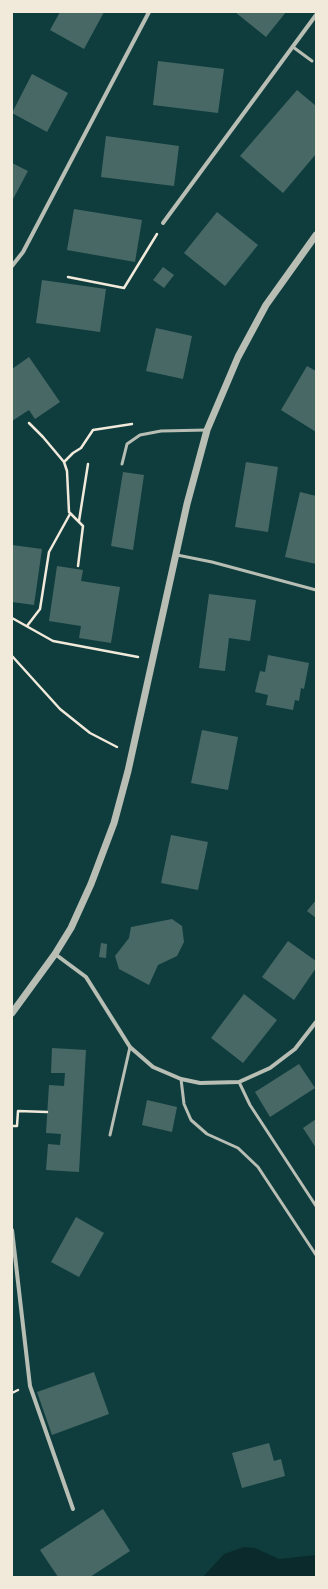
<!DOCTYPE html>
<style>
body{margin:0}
#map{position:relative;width:328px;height:1589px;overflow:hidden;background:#0f3d3e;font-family:"Public Sans",sans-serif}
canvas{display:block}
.frame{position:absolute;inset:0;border:13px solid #f1e9da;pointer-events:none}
</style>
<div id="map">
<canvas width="328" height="1589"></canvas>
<div class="frame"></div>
</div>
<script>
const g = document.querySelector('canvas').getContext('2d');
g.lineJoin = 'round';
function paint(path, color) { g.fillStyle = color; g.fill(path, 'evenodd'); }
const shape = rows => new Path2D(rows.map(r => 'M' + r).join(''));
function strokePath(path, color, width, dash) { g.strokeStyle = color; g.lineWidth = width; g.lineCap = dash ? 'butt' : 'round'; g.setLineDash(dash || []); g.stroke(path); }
const water = shape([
 [244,1547,255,1548,279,1559,316,1555,316,1577,203,1577,224,1554]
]);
const building = shape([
 [60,12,104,12,84,49,50,30],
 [235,12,286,12,266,37],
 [158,61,224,69,218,113,153,105],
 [32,74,68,93,47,132,12,113],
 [297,90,316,106,316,154,283,193,240,156],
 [106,136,179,146,174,186,101,177],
 [12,163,28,171,12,201],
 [74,209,142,220,135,262,67,250],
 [217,212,258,245,225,286,184,253],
 [163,267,174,275,164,288,153,280],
 [42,280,106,289,100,332,36,323],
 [156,328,192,336,183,379,146,371],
 [29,357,60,402,35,419,29,410,12,421,12,369],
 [307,366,316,371,316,432,281,410],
 [246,462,278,467,268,532,235,527],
 [123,472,144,475,133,550,111,546],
 [300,492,316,496,316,564,285,557],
 [12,545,42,549,34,605,12,602],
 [57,566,83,570,81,581,120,587,111,643,79,638,81,626,49,621],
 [209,594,256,600,250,641,229,638,225,671,199,668],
 [268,655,309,663,304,689,301,688,299,701,295,700,293,710,266,705,268,695,255,692,260,671,265,672],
 [202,730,238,737,228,790,191,783],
 [171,835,208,842,198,890,161,883],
 [316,900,316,918,307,911],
 [172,919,182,926,184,942,177,956,158,965,149,985,119,969,115,956,129,938,131,927],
 [288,941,316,961,316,968,294,1000,262,977],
 [101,943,107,944,106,958,99,957],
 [244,994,277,1020,243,1063,211,1038],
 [52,1048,86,1050,79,1172,46,1170,48,1144,60,1145,61,1134,46,1133,49,1085,64,1086,65,1073,51,1073],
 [299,1064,315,1088,270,1117,255,1092],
 [147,1100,177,1107,172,1132,142,1125],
 [316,1119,316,1148,303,1128],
 [76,1217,104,1233,79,1277,51,1262],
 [94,1372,109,1414,52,1435,37,1392],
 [269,1443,274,1461,281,1459,285,1476,242,1488,232,1453],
 [103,1509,130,1551,90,1577,58,1577,40,1550]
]);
const path = shape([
 [68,277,124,288,157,234],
 [29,423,43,437,64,462,67,471,69,512,83,526,78,566],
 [64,462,73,453,81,448,93,430,132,424],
 [79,521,88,464],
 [12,618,53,641,138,657],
 [27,626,40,609,49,552,70,514],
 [12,656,60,709,90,733,117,747],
 [12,1126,17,1126,18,1111,47,1112],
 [12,1393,18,1390]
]);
const service = shape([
 [293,47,312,61],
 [122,464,127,444,140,435,161,431,207,430],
 [177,555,212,562,316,590],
 [181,1079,184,1104,191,1120,207,1134,238,1148,258,1167,316,1255],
 [239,1082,250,1105,316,1206],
 [110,1135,130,1047]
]);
const minor = shape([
 [163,223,316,15],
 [12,266,23,252,149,12],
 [55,954,86,977,130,1047,153,1067,181,1079,200,1083,239,1082,270,1068,295,1049,316,1022],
 [12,1230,30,1386,73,1509]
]);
const tertiary = shape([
 [12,1013,55,954,71,928,91,884,114,823,128,771,187,504,207,430,238,357,266,305,316,235]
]);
paint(water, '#0a2a2b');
paint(building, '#486865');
strokePath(path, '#f1e9da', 2.5);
strokePath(service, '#b8beb3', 3);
strokePath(minor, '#b8beb3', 4);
strokePath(tertiary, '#b8beb3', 7);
</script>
